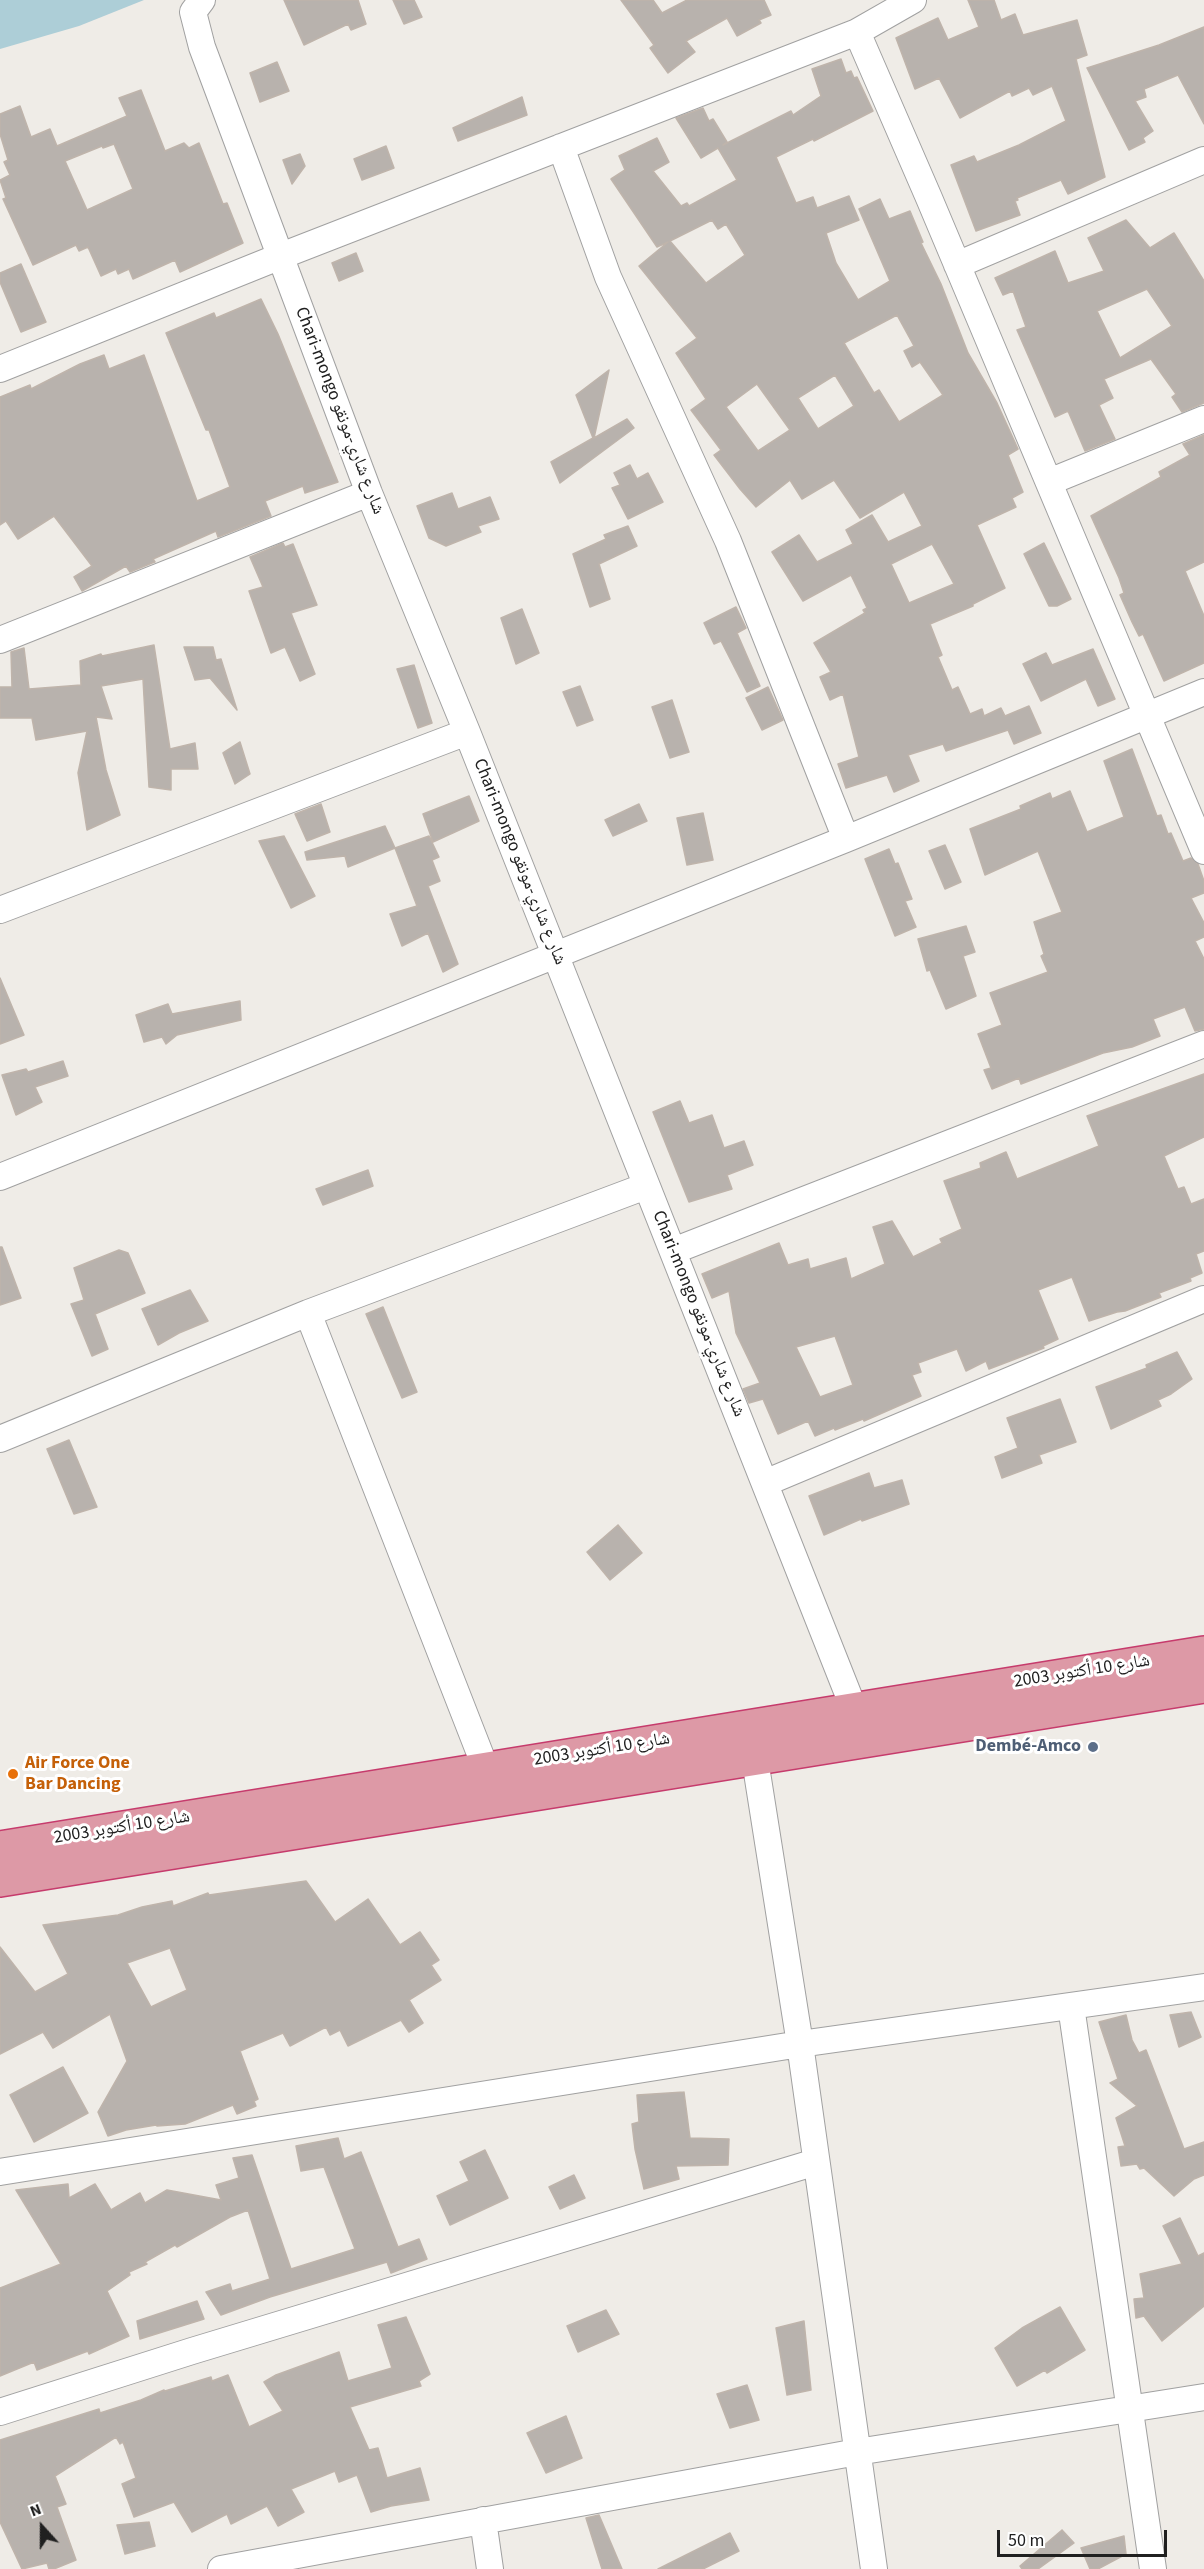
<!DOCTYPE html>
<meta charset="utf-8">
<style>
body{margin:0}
#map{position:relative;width:1204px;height:2569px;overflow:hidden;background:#efece7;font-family:"Source Sans 3",sans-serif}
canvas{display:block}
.north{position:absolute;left:12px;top:2497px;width:60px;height:60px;-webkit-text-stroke:4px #fff;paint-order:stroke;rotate:339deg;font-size:16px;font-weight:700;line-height:24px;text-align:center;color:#202020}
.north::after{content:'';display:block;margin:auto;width:21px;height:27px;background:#202020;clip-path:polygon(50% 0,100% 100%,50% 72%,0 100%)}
.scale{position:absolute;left:997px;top:2530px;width:170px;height:27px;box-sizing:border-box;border:3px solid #202020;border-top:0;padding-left:8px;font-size:18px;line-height:21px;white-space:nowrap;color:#202020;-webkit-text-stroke:4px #fff;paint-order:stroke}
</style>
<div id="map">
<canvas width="1204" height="2569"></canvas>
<div class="north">N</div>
<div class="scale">50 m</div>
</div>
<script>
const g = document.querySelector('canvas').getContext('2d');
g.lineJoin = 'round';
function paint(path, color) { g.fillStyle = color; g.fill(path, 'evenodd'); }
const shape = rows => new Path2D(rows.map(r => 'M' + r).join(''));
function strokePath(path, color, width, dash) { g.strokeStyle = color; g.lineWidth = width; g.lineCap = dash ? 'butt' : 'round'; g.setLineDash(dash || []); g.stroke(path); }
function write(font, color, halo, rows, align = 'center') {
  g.font = font + ' "Source Sans 3","Noto Naskh Arabic",sans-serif'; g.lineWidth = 6; g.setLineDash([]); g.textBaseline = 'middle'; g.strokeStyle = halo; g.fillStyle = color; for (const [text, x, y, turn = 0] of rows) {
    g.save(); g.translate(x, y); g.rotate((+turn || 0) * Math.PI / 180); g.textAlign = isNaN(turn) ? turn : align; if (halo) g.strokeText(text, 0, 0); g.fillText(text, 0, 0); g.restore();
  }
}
const water = shape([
 [0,0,144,0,79,26,0,49]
]);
const building = shape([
 [284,0,358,0,366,24,351,30,348,24,304,45,284,0],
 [393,0,414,0,422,17,404,24,393,0],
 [621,0,653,0,662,13,687,0,764,0,771,15,759,20,761,23,737,36,727,18,686,41,695,52,668,73,650,48,654,45,621,0],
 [968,0,994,0,1001,20,1015,14,1023,35,1077,20,1087,55,1076,59,1105,177,1068,194,1061,180,1017,198,1018,200,1015,201,1020,215,976,231,951,165,974,156,977,162,1019,145,1066,121,1052,86,1033,95,1029,88,1012,96,1010,91,960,118,939,78,915,89,896,38,938,18,948,40,979,27,968,0],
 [1204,27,1204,124,1178,75,1144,89,1146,97,1135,101,1153,131,1143,138,1145,142,1129,150,1087,68,1159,45,1204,27],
 [841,59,846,73,851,71,854,78,857,77,873,111,814,141,813,139,776,157,796,203,813,197,817,208,849,196,859,220,826,233,836,263,858,300,890,281,859,209,880,199,889,219,910,211,923,242,921,243,941,284,968,353,997,403,1018,449,1008,455,1023,492,1012,498,1016,507,977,525,1005,588,973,604,973,606,930,624,942,655,938,657,952,690,958,687,970,714,982,709,984,716,1001,708,1005,716,1029,706,1041,733,1014,744,1008,730,946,751,943,744,908,755,919,781,894,792,887,775,846,788,838,764,859,757,843,694,830,700,820,677,831,672,814,643,865,613,863,610,867,608,851,575,803,601,772,552,799,535,817,562,853,544,846,530,872,515,888,542,922,526,904,492,860,518,834,480,802,499,790,480,756,507,740,489,714,455,721,450,691,410,706,399,676,353,697,338,639,266,668,242,657,247,611,179,625,170,619,156,657,138,669,162,653,171,681,206,687,203,689,206,737,180,718,148,701,158,676,118,703,108,709,121,713,119,727,142,723,145,791,111,793,115,821,96,812,69,841,59],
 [712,220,718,229,726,224,745,255,706,283,670,241,712,220],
 [897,315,914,346,904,351,912,367,920,362,943,395,899,422,879,390,874,393,844,343,897,315],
 [835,375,854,406,818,429,798,398,835,375],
 [757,384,790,430,758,451,726,407,757,384],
 [932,544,954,584,909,603,891,564,932,544],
 [277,62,289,91,260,102,250,73,277,62],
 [141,90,165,151,184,143,189,148,199,143,223,204,227,203,243,243,180,272,175,260,133,279,129,269,118,274,116,269,101,276,88,247,79,251,76,245,33,265,3,199,6,198,0,180,10,175,4,162,8,160,0,134,0,114,20,106,31,137,50,129,57,146,127,116,119,98,141,90],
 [114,144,133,189,87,210,65,161,102,146,103,148,114,144],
 [522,97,527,115,458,141,453,128,522,97],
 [386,146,394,168,362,180,354,159,386,146],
 [300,154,305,166,292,184,283,160,300,154],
 [1126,220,1150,248,1174,233,1204,281,1204,403,1182,412,1172,397,1176,394,1151,359,1104,379,1113,398,1099,405,1115,439,1085,451,1068,411,1055,417,1017,330,1026,327,1013,291,1003,295,995,278,1055,251,1068,283,1104,271,1088,238,1126,220],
 [1147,289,1172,326,1120,358,1097,311,1147,289],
 [356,253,363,271,339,281,332,263,356,253],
 [21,264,46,322,21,332,0,282,0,273,21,264],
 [261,299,278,334,338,482,305,493,303,486,265,501,271,516,218,537,216,531,153,559,155,562,152,563,130,572,126,566,82,591,74,577,92,566,54,516,18,539,6,521,0,525,0,397,30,385,31,389,80,364,104,355,109,369,144,355,197,501,230,487,209,430,206,430,166,333,214,313,216,318,261,299],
 [609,370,594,438,627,419,634,428,560,483,551,462,593,438,576,395,609,370],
 [1204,435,1204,562,1185,571,1204,616,1204,663,1164,681,1143,634,1139,636,1132,622,1120,595,1124,593,1119,578,1091,516,1161,477,1159,472,1190,455,1183,444,1204,435],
 [630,465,637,479,648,473,663,502,628,519,612,488,620,485,614,473,630,465],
 [452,493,458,509,490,497,499,519,478,526,481,532,446,546,429,538,417,506,452,493],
 [628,526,637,546,599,564,610,599,590,607,573,554,606,539,604,535,628,526],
 [283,543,285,547,293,544,317,605,291,613,315,674,300,681,285,647,271,653,249,591,263,587,250,557,283,543],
 [1044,543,1071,599,1057,606,1049,606,1024,554,1044,543],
 [736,607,746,628,737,633,760,686,747,692,721,641,714,644,704,623,736,607],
 [522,609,539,653,516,664,501,618,522,609],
 [154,645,170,749,195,743,198,769,171,769,171,790,149,787,143,679,101,686,112,719,96,717,106,770,120,815,87,830,78,773,87,731,36,740,32,718,0,718,0,687,12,687,11,652,24,648,29,689,81,685,80,661,101,654,102,656,154,645],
 [184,647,213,647,216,660,221,659,237,710,210,678,195,680,184,647],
 [1093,649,1115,699,1098,706,1086,679,1041,701,1023,664,1046,653,1052,665,1093,649],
 [414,665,432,723,418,728,397,669,414,665],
 [580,686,593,720,577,726,563,692,580,686],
 [768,687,783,720,762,730,746,698,768,687],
 [672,700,689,752,670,758,652,707,672,700],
 [240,742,250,774,235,784,223,753,240,742],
 [1132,749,1157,816,1161,815,1168,834,1171,833,1183,861,1191,858,1198,864,1204,881,1204,893,1191,898,1204,923,1204,937,1195,941,1204,959,1204,1029,1195,1031,1185,1007,1153,1019,1160,1036,1132,1047,1103,1053,1021,1084,1019,1078,992,1089,984,1070,991,1068,978,1034,1002,1025,990,993,1048,972,1041,956,1044,954,1034,922,1062,912,1038,851,985,875,970,829,1021,809,1020,806,1050,793,1052,799,1070,791,1087,832,1124,817,1104,761,1132,749],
 [469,796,479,821,433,842,423,814,469,796],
 [321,804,330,832,307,841,295,814,321,804],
 [639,804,647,821,613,836,605,820,639,804],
 [703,813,713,860,687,865,677,818,703,813],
 [385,826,395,848,348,867,345,856,307,860,305,852,385,826],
 [284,836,315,896,291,908,259,841,284,836],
 [429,836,439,857,432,860,440,881,428,886,458,964,443,972,428,933,402,946,390,914,417,906,395,848,429,836],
 [945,845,961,882,945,889,929,851,945,845],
 [889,849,895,864,898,863,912,899,905,901,916,927,895,936,865,859,889,849],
 [966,926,975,952,963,956,976,996,946,1009,930,970,927,971,918,939,966,926],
 [0,978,24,1035,0,1044,0,978],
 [240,1001,241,1020,177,1035,166,1044,162,1037,144,1042,136,1015,168,1004,172,1014,240,1001],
 [63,1061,68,1076,35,1087,42,1102,16,1115,2,1075,26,1069,28,1072,63,1061],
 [1204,1074,1204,1137,1164,1156,1178,1189,1184,1187,1191,1204,1204,1199,1204,1251,1196,1254,1202,1273,1190,1278,1191,1281,1159,1293,1161,1297,1125,1311,1117,1312,1089,1321,1072,1277,1038,1290,1058,1339,1043,1346,1044,1348,989,1369,986,1361,966,1371,957,1349,918,1363,921,1372,912,1375,921,1396,864,1421,863,1419,835,1430,834,1428,815,1436,808,1421,778,1434,763,1399,749,1403,743,1389,760,1383,736,1333,729,1291,712,1298,702,1274,779,1243,788,1265,808,1259,810,1269,846,1258,851,1279,885,1264,873,1227,892,1221,913,1257,942,1243,940,1239,962,1229,944,1181,981,1168,980,1163,1006,1152,1017,1179,1099,1146,1087,1116,1204,1074],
 [835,1336,853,1385,820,1397,796,1347,835,1336],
 [680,1101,689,1123,712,1115,724,1148,744,1141,753,1165,727,1175,732,1189,689,1202,653,1112,680,1101],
 [368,1170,373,1186,323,1205,316,1189,368,1170],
 [0,1247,2,1247,21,1298,0,1305,0,1247],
 [119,1250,128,1253,145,1293,95,1314,108,1349,92,1356,71,1304,84,1300,74,1268,119,1250],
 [190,1290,208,1321,179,1333,158,1345,142,1309,190,1290],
 [383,1307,417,1392,402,1398,366,1314,383,1307],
 [1177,1352,1192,1379,1171,1394,1158,1400,1161,1406,1111,1429,1096,1387,1147,1368,1146,1365,1177,1352],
 [1060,1399,1076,1442,1039,1455,1042,1463,1002,1478,995,1457,1018,1448,1007,1418,1060,1399],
 [69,1440,97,1507,74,1514,47,1449,69,1440],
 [869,1473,874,1488,902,1480,909,1504,862,1521,861,1519,824,1535,809,1496,869,1473],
 [618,1525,642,1553,610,1580,587,1552,618,1525],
 [306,1881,335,1922,368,1899,400,1945,420,1932,439,1960,431,1965,441,1980,409,2000,423,2023,409,2032,401,2020,348,2046,340,2030,330,2035,326,2027,290,2046,283,2033,240,2051,258,2099,254,2101,256,2106,237,2114,233,2105,185,2124,157,2126,156,2125,126,2130,108,2136,98,2112,127,2061,110,2014,53,2048,43,2032,0,2054,0,1947,35,1992,68,1974,43,1925,118,1915,142,1907,172,1901,173,1906,208,1893,209,1895,306,1881],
 [170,1948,187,1990,151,2007,127,1963,170,1948],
 [1191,2012,1201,2037,1179,2047,1170,2015,1191,2012],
 [1126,2015,1132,2040,1139,2053,1146,2050,1184,2149,1204,2142,1204,2175,1194,2179,1174,2196,1144,2168,1140,2169,1137,2164,1121,2166,1118,2147,1125,2146,1116,2118,1137,2106,1110,2083,1118,2079,1099,2022,1126,2015],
 [63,2067,88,2113,34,2142,10,2095,63,2067],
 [684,2092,690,2138,729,2139,728,2165,676,2166,679,2179,644,2189,635,2149,632,2124,639,2122,637,2095,684,2092],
 [338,2138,344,2159,361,2152,398,2247,419,2239,427,2259,391,2273,387,2262,270,2297,221,2315,206,2292,230,2284,232,2291,270,2279,248,2210,230,2217,177,2247,175,2245,145,2262,147,2264,129,2272,130,2275,107,2291,129,2336,89,2354,88,2351,37,2370,34,2362,0,2376,0,2288,61,2264,16,2190,68,2184,69,2198,95,2184,111,2210,140,2193,145,2203,167,2190,221,2200,216,2185,239,2178,233,2158,252,2155,291,2269,355,2249,324,2167,301,2171,296,2146,338,2138],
 [485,2150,508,2198,450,2225,437,2196,469,2181,460,2162,485,2150],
 [574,2175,585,2198,560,2209,549,2187,574,2175],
 [1180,2218,1198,2256,1204,2253,1204,2306,1162,2341,1144,2316,1136,2318,1134,2299,1144,2298,1140,2274,1182,2264,1163,2226,1180,2218],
 [197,2301,204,2319,140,2339,137,2321,197,2301],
 [1060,2307,1085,2350,1047,2373,1045,2370,1017,2386,995,2348,1022,2328,1060,2307],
 [606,2310,619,2334,578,2352,567,2326,606,2310],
 [406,2317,430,2374,419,2381,421,2386,350,2407,369,2450,378,2448,387,2478,420,2468,429,2500,391,2506,371,2512,357,2475,339,2482,335,2471,291,2489,304,2512,278,2526,267,2506,231,2524,227,2514,192,2532,174,2502,134,2517,122,2484,136,2478,123,2442,120,2444,116,2437,55,2476,66,2504,57,2507,76,2560,54,2569,49,2569,47,2563,22,2569,0,2522,0,2440,99,2409,100,2413,141,2400,164,2390,165,2391,211,2377,212,2381,228,2375,249,2427,283,2411,264,2382,276,2375,339,2352,348,2381,392,2368,378,2325,406,2317],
 [804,2321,811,2390,787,2395,776,2328,804,2321],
 [747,2385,759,2420,730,2428,717,2394,747,2385],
 [566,2416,582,2458,546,2473,527,2433,566,2416],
 [599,2515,622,2569,602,2569,586,2518,599,2515],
 [149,2522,155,2546,125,2554,117,2525,149,2522],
 [1062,2530,1074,2543,1038,2569,1022,2569,1020,2566,1062,2530],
 [730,2533,739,2551,703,2569,658,2569,730,2533],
 [1124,2536,1126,2554,1098,2569,1090,2569,1081,2548,1124,2536]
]);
const minor = shape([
 [202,0,193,12,202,47,369,493,467,732,854,1709],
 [857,32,929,198,1204,851],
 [561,147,608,277,728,541,846,839],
 [957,265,1204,160],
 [0,369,281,256,857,32,913,0],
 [1049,482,1204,419],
 [0,640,369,493],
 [0,910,467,732],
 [0,1177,846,839,1204,692],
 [673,1251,1204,1044],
 [308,1313,486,1769],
 [0,1439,308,1313,646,1186],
 [765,1483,1204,1299],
 [752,1741,800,2044,874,2569],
 [1071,2006,1153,2569],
 [0,2172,800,2044,1204,1987],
 [0,2412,192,2351,816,2162],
 [483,2520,490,2569],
 [221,2569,857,2452,1204,2397]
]);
const highway = shape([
 [0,1848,1204,1653],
 [0,1880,1204,1686]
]);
const markers = [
 [1093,1747,6,"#5c6f8a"],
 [13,1774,6,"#e8710a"]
];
const streetNames = [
 ["Chari-mongo شار ع شاري-مونقو",339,411,69],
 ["Chari-mongo شار ع شاري-مونقو",519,862,68],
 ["Chari-mongo شار ع شاري-مونقو",698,1314,68],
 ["شارع 10 أكتوبر 2003",1082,1672,-9],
 ["شارع 10 أكتوبر 2003",602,1750,-9],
 ["شارع 10 أكتوبر 2003",122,1828,-9]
];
const serviceNames = [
 ["Dembé-Amco",1081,1747]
];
const foodNames = [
 ["Air Force One",25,1764],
 ["Bar Dancing",25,1785]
];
paint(water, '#adced7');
paint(building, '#b8b2ad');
strokePath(building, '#bfb4ab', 1.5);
strokePath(minor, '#a1a1a1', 28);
strokePath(highway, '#c63b6c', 36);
strokePath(minor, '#fff', 26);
strokePath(highway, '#dd99a6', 33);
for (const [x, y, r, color] of markers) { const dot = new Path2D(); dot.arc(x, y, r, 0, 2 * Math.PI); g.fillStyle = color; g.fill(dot); strokePath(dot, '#fff', 2); }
write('18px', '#202020', '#fff', streetNames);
write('bold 18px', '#4e5e75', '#fff', serviceNames, 'right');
write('bold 18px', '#c56008', '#fff', foodNames, 'left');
</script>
